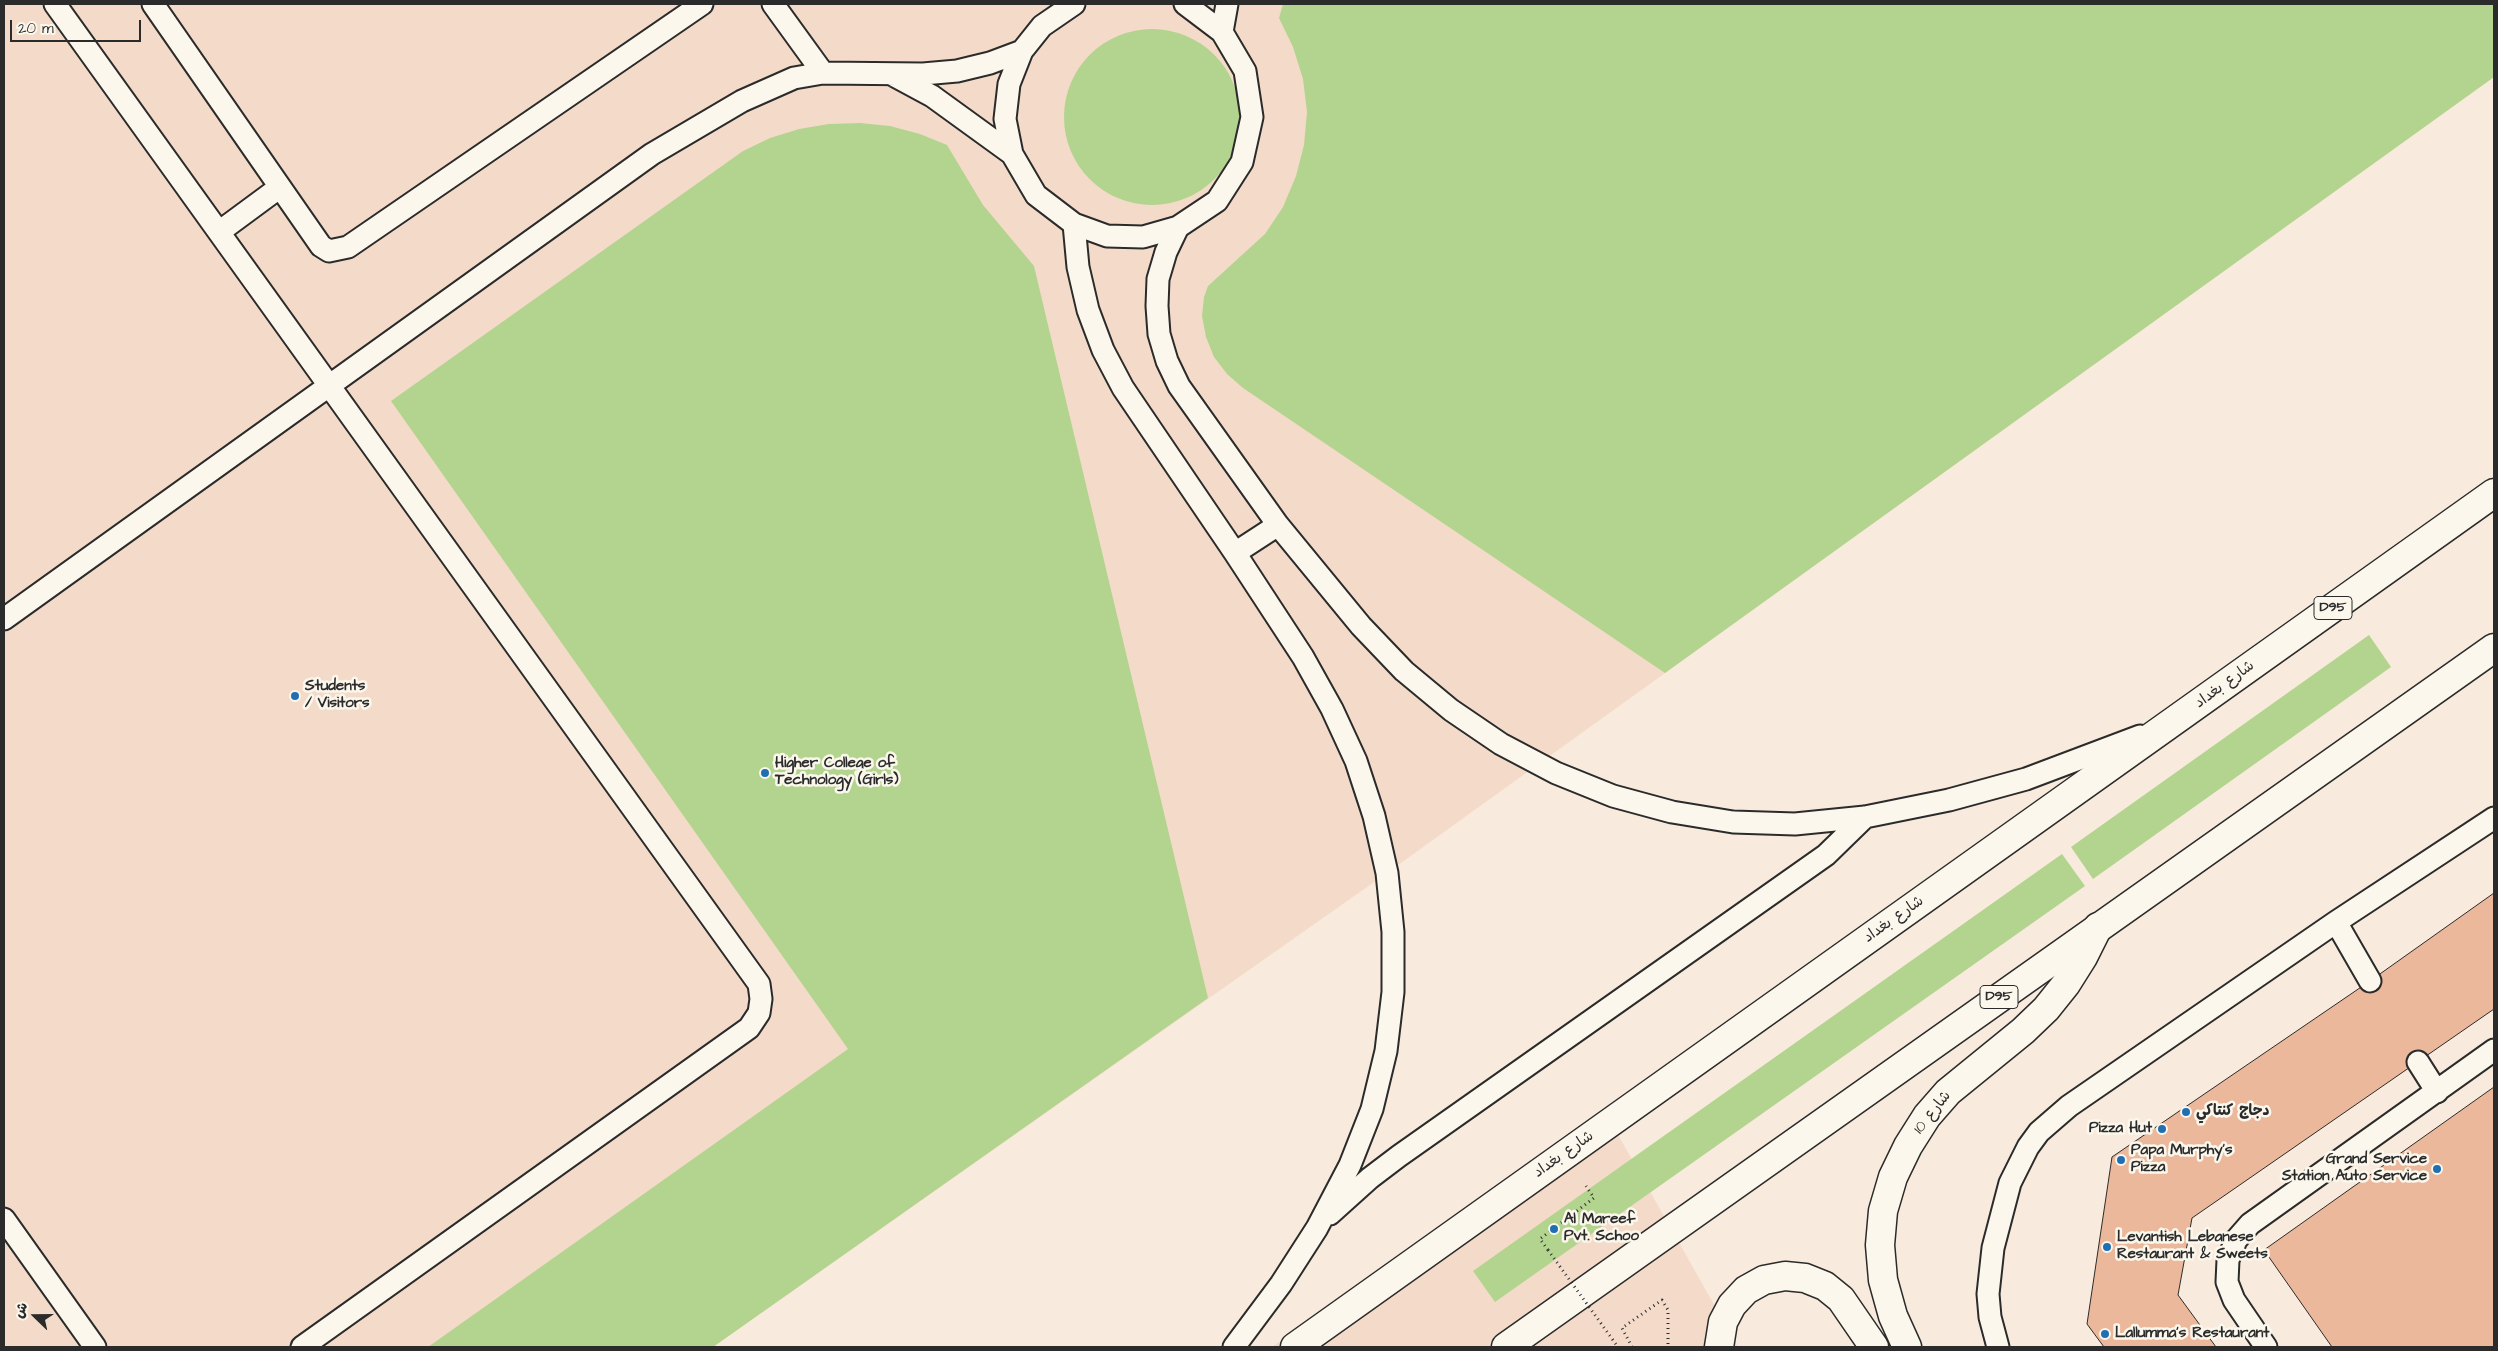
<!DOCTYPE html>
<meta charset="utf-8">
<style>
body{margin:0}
#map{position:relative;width:2498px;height:1351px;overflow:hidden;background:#f8eadc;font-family:"Architects Daughter","Playpen Sans Arabic",sans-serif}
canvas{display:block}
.frame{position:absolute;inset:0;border:5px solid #2b2b2b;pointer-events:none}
.north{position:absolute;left:10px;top:1291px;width:50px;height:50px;-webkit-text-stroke:4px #fbf7ec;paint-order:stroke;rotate:292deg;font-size:14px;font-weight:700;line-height:20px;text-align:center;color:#2b2b2b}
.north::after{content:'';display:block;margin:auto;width:18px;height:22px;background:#2b2b2b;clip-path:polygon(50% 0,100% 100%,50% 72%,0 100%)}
.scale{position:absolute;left:10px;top:20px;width:131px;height:22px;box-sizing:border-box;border:2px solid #2b2b2b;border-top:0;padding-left:6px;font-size:15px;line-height:18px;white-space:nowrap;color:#2b2b2b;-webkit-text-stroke:4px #fbf7ec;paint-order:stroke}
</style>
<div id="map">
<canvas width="2498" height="1351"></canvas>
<div class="frame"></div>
<div class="north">ش</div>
<div class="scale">20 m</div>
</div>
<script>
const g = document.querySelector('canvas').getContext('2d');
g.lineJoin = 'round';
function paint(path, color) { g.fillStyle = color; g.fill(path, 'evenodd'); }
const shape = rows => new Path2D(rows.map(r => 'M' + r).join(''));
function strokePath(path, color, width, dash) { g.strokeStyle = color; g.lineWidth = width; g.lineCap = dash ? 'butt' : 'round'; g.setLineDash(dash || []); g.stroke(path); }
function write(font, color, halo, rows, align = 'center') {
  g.font = font + ' "Architects Daughter","Playpen Sans Arabic",sans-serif'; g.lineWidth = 5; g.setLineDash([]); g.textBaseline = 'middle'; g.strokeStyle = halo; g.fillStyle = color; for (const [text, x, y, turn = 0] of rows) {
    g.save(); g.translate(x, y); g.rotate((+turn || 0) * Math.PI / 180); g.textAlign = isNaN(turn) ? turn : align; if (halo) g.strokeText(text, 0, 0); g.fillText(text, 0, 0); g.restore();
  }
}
const built = shape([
 [4,4,2494,4,2494,77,1387,873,713,1347,4,1347],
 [1604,1110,1738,1347,1272,1347]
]);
const green = shape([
 [1283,4,2494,4,2494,77,1665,673,1243,388,1227,374,1214,357,1206,337,1202,316,1204,297,1208,286,1265,234,1283,207,1296,176,1304,145,1307,112,1303,79,1293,47,1279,18],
 '1064 117a88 88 0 1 1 176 0a88 88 0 1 1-176 0Z',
 [860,123,890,126,920,134,947,145,983,205,1034,266,1208,998,713,1347,428,1347,848,1049,391,401,743,151,770,138,799,129,829,124],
 [2369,635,2391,667,2093,879,2071,847],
 [2062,854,2085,886,1495,1302,1473,1271]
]);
const building = shape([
 [2494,893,2494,1009,2192,1218,2178,1295,2216,1347,2104,1347,2087,1324,2112,1157,2370,981,2494,893],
 [2494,1087,2494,1347,2332,1347,2264,1250,2494,1087]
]);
const path = shape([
 [1548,1250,1540,1239,1594,1198,1586,1186],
 [1632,1347,1622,1328,1662,1300,1668,1310,1668,1347]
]);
const service = shape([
 [55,4,759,984,761,999,759,1013,749,1028,302,1347],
 [153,4,321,246,329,251,348,247,702,4],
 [773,4,823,73],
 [1074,4,1042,26,1022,51,1009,84,1005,119,1012,154,1036,195,1074,224,1107,236,1143,237,1178,227,1217,201,1242,162,1252,117,1245,71,1222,32,1185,4],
 [1222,32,1227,4],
 [893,75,932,96,1012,154],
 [1074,224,1078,267,1088,310,1103,350,1123,388,1235,553,1303,657,1332,709,1356,761,1374,816,1387,873,1393,932,1393,992,1386,1051,1372,1109,1350,1165,1317,1228,1281,1284,1234,1347],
 [1178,227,1166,252,1158,279,1157,306,1159,334,1167,361,1179,386,1278,525,1361,626,1404,671,1451,710,1501,744,1556,773,1613,796,1672,812,1733,822,1795,824,1865,817,1949,800,2026,779,2140,736],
 [219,232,280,187],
 [1235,553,1278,525],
 [4,619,652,154,742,101,794,78,823,73,923,74,957,71,990,63,1022,51],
 [2336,922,2370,981],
 [2418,1062,2437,1092],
 [1330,1214,1370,1178,1399,1156,1826,855,1865,817],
 [4,1219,95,1347],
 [1998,1347,1990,1317,1988,1294,1993,1248,2010,1183,2028,1147,2039,1132,2069,1106,2336,922,2494,818],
 [2266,1347,2234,1300,2227,1282,2228,1260,2236,1240,2250,1224,2494,1050]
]);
const tertiary = shape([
 [1719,1347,1723,1322,1732,1305,1746,1290,1764,1280,1785,1276,1805,1278,1825,1286,1841,1299,1874,1347],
 [1907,1347,1893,1316,1883,1280,1880,1245,1883,1211,1893,1177,1908,1146,1927,1116,1948,1092,2023,1031,2046,1009,2066,984,2083,957,2098,927]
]);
const primary = shape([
 [1295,1347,2494,493],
 [1506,1347,2494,648]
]);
const pathBridge = shape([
 [1548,1250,1618,1347]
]);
const markers = [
 [295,696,5,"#1f6fb2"],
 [765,773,5,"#1f6fb2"],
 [2186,1112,5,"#1f6fb2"],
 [2162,1129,5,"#1f6fb2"],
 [2121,1160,5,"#1f6fb2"],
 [2437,1169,5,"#1f6fb2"],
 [1554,1229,5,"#1f6fb2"],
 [2107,1247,5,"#1f6fb2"],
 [2105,1334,5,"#1f6fb2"]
];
const shields = [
 [2333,608,38],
 [1999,997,38]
];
const shieldNames = [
 ["D95",2333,608],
 ["D95",1999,997]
];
const streetNames = [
 ["شارع بغداد",2225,685,-36],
 ["شارع بغداد",1894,920,-35],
 ["شارع 10",1933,1113,-52],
 ["شارع بغداد",1564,1155,-35]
];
const poiNames = [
 ["Students",305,687],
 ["/ Visitors",305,704],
 ["Higher College of",775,764],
 ["Technology (Girls)",775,781],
 ["دجاج كنتاكي",2196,1112],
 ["Pizza Hut",2152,1129,"right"],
 ["Papa Murphy's",2131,1151],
 ["Pizza",2131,1168],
 ["Grand Service",2427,1160,"right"],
 ["Station Auto Service",2427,1177,"right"],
 ["Al Mareef",1564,1220],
 ["Pvt. Schoo",1564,1237],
 ["Levantish Lebanese",2117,1238],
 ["Restaurant & Sweets",2117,1255],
 ["Lallumma’s Restaurant",2115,1334]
];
paint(built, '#f4dbc9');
paint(green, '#b3d48e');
paint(building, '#ebb89c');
strokePath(building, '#2b2b2b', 1);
strokePath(service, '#2b2b2b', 25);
strokePath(tertiary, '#2b2b2b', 31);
strokePath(primary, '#2b2b2b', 31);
strokePath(path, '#2b2b2b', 3, [1, 4]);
strokePath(service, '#fbf7ec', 21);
strokePath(tertiary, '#fbf7ec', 28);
strokePath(primary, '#fbf7ec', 28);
strokePath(pathBridge, '#2b2b2b', 3, [1, 4]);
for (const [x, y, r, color] of markers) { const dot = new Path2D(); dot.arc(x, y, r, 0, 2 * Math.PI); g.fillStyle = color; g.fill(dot); strokePath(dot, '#fbf7ec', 2); }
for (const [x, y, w] of shields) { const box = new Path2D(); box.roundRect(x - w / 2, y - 11.5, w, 23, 4); g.fillStyle = '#fbf7ec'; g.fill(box); strokePath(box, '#2b2b2b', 1); }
write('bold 14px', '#2b2b2b', null, shieldNames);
write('15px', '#2b2b2b', '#fbf7ec', streetNames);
write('bold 15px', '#2b2b2b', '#fbf7ec', poiNames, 'left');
</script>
